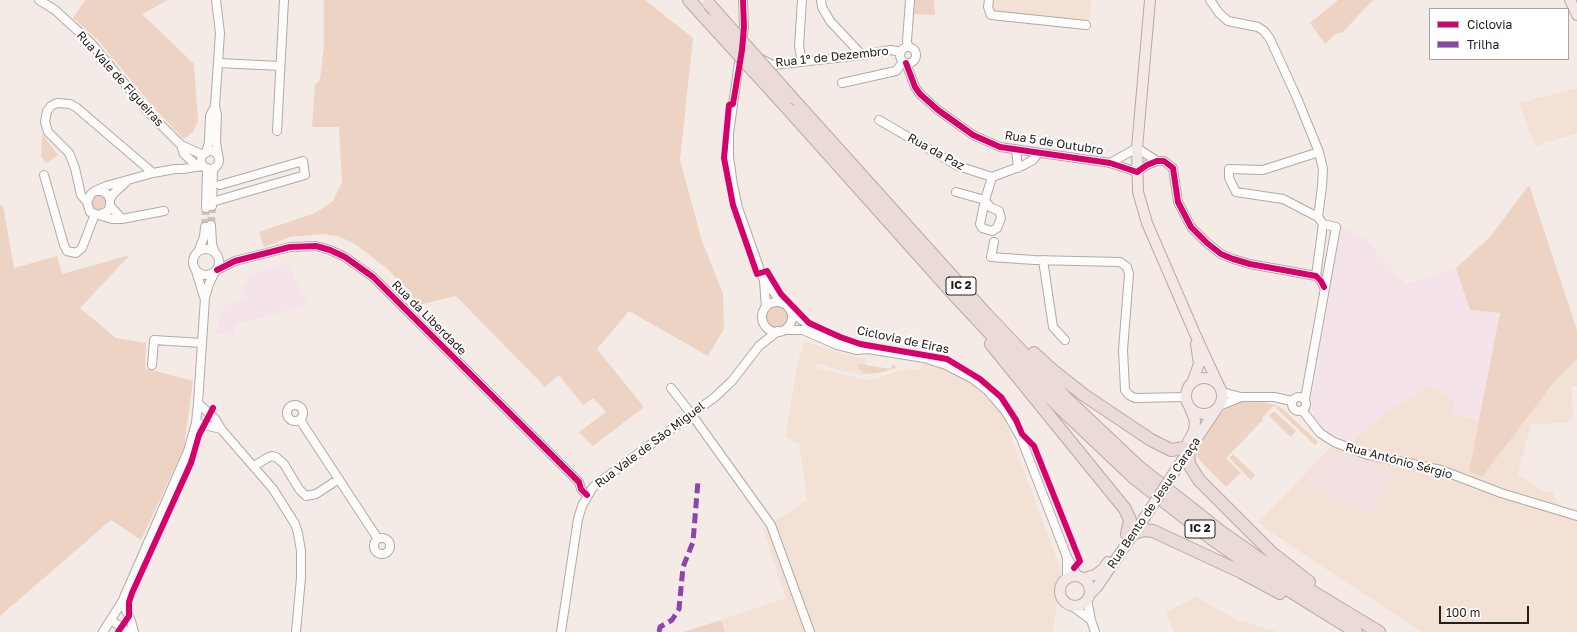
<!DOCTYPE html>
<meta charset="utf-8">
<style>
body{margin:0}
#map{position:relative;width:1577px;height:632px;overflow:hidden;background:#f5ebe6;font-family:"Golos Text",sans-serif}
canvas{display:block}
.legend{position:absolute;left:1429px;top:8px;width:140px;height:52px;box-sizing:border-box;background:#fff;border:1px solid #a8a6a4;margin:0;padding:5px 7px;list-style:none;font-size:12px;color:#26201c}
.legend li{display:flex;align-items:center;gap:8px;height:20px}
.legend b{width:20px;border:1px solid #a8a6a4}
.scale{position:absolute;left:1439px;top:606px;width:90px;height:18px;box-sizing:border-box;border:2px solid #26201c;border-top:0;padding-left:5px;font-size:12px;line-height:14px;white-space:nowrap;color:#26201c;-webkit-text-stroke:3px #fff;paint-order:stroke}
</style>
<div id="map">
<canvas width="1577" height="632"></canvas>
<ul class="legend">
<li><b style="height:5px;background:#d6006c"></b>Ciclovia</li>
<li><b style="height:5px;background:#8e44ad"></b>Trilha</li>
</ul>
<div class="scale">100 m</div>
</div>
<script>
const g = document.querySelector('canvas').getContext('2d');
g.lineJoin = 'round';
function paint(path, color) { g.fillStyle = color; g.fill(path, 'evenodd'); }
const shape = rows => new Path2D(rows.map(r => 'M' + r).join(''));
function strokePath(path, color, width, dash) { g.strokeStyle = color; g.lineWidth = width; g.lineCap = dash ? 'butt' : 'round'; g.setLineDash(dash || []); g.stroke(path); }
function write(font, color, halo, rows, align = 'center') {
  g.font = font + ' "Golos Text",sans-serif'; g.lineWidth = 4; g.setLineDash([]); g.textBaseline = 'middle'; g.strokeStyle = halo; g.fillStyle = color; for (const [text, x, y, turn = 0] of rows) {
    g.save(); g.translate(x, y); g.rotate((+turn || 0) * Math.PI / 180); g.textAlign = isNaN(turn) ? turn : align; if (halo) g.strokeText(text, 0, 0); g.fillText(text, 0, 0); g.restore();
  }
}
const built = shape([
 [993,0,1092,0,1089,23,997,12,994,10,992,6],
 [1577,88,1577,133,1536,146,1527,126,1520,103],
 [804,341,840,353,867,359,864,375,836,369,818,363,815,367,835,373,870,380,906,369,920,370,922,363,951,372,972,383,1003,415,1061,570,1053,632,725,632,721,620,786,598,763,529,807,500,799,444,785,437,798,362],
 [1577,359,1577,386,1572,386,1573,418,1565,423,1531,424,1518,474,1544,492,1552,491,1558,505,1577,510,1577,632,1421,632,1270,532,1259,522,1339,438,1352,442,1382,415,1430,385,1454,400,1453,414,1479,420,1469,470],
 [1196,597,1237,620,1278,632,1174,632,1166,612]
]);
const education = shape([
 [1341,227,1364,238,1406,284,1456,268,1470,310,1500,313,1479,420,1452,414,1454,400,1430,385,1382,415,1352,442,1330,434,1322,427,1315,418,1312,409,1312,396],
 [288,264,309,305,269,315,235,325,234,335,216,334,220,311,227,305,246,298,242,286,248,283,246,275]
]);
const medical = shape([
 [1335,452,1389,470,1392,475,1369,517,1301,480]
]);
const green = shape([
 [85,0,168,0,142,14,194,64,198,121,193,132,184,139,154,108,97,39,73,18],
 [324,0,645,0,693,38,680,160,702,241,723,293,724,329,708,356,629,311,597,349,644,407,593,446,579,432,606,412,593,398,583,405,559,375,545,387,456,296,415,306,411,292,385,267,355,244,338,236,321,234,290,237,264,247,259,232,315,213,333,201,342,182,339,127,312,127,315,85,320,80,324,46],
 [915,0,934,0,935,15,914,14],
 [1338,0,1373,0,1342,33,1337,33,1325,44,1310,23],
 [42,134,58,155,46,163,41,156],
 [1529,185,1577,330,1577,359,1553,383,1482,477,1469,471,1500,313,1470,310,1456,268,1490,237],
 [98,194,104,196,107,200,105,210,94,212,90,201,95,195],
 [0,205,3,205,14,268,57,256,62,274,130,255,80,308,116,338,146,343,145,368,193,381,184,448,141,540,111,520,0,616],
 '766 317a11 11 0 1 1 22 0a11 11 0 1 1-22 0Z',
 [859,364,891,369,892,365,898,367,884,372,869,374,863,373,863,370,858,369],
 [1255,401,1277,405,1275,407,1273,406,1262,418,1263,420,1226,458,1241,473,1226,487,1203,464,1196,455,1196,449,1219,415,1227,408,1240,402],
 [1278,406,1285,411,1318,442,1315,445,1276,408],
 [1274,411,1296,431,1291,437,1269,416],
 [1233,454,1255,475,1251,480,1229,458],
 [721,620,725,632,684,632]
]);
const minorTunnel = shape([
 [211,225,212,206],
 [205,227,206,208]
]);
const minor = shape([
 [39,0,55,10,91,43,149,113,181,145,203,155],
 [216,0,220,33,215,106,217,115,216,142,218,155],
 [743,0,744,27,729,133,729,157,733,185,738,208,761,273,763,278,782,303],
 [821,0,822,7,830,21,862,55],
 [989,0,988,7,991,15,1086,25],
 [1210,0,1219,13,1228,21,1258,27,1264,31,1270,39,1297,98,1319,152,1323,169,1322,187,1318,217,1323,224],
 '900 55a8 8 0 1 1 16 0a8 8 0 1 1-16 0Z',
 [908,47,907,41,910,0],
 [761,59,773,65,862,55,891,50,901,52],
 [802,62,799,46,802,0],
 [218,63,280,66],
 [906,63,915,87,920,94,938,110,973,135,1000,147,1110,163,1137,172,1147,165,1157,161,1164,161,1173,168,1178,202,1191,227,1207,243,1221,254,1233,259,1250,264,1316,276,1321,281,1324,287],
 [842,83,896,71,903,62],
 [879,120,958,166,992,177,1024,165,1033,160,1038,153],
 [277,131,284,0],
 [181,145,184,154,197,166],
 [1016,150,1018,168],
 '201 160a9 9 0 1 1 18 0a9 9 0 1 1-18 0Z',
 [206,153,209,142,210,116,215,106],
 [1110,163,1137,148,1157,161],
 [44,175,64,245,67,251,76,253,82,248,95,214],
 [95,191,101,191,107,194,110,199,110,206,108,211,99,215,90,212,87,202,91,194,95,191,106,186,153,173,175,169,183,169,203,166],
 [956,192,985,200,990,207,999,211,1001,218,997,228,992,231,982,228,980,224,985,200,992,177],
 [110,199,114,193,126,182],
 [87,202,81,195,75,168,69,153,48,132,45,122,47,111,51,106,57,103,70,104,77,108,153,173],
 [212,202,305,175,303,161,220,185],
 [110,206,122,219,164,211],
 [212,206,213,169],
 [206,208,207,168],
 [99,215,112,219,122,219],
 [1318,217,1283,199,1236,192,1229,178,1229,169,1263,170,1319,152],
 [211,225,212,244,215,253],
 [994,242,991,257,1034,260,1120,262,1127,267,1129,274,1123,350,1125,390,1129,395,1135,398,1186,397],
 '193 262a13 13 0 1 1 26 0a13 13 0 1 1-26 0Z',
 [198,252,204,237,205,227],
 [1043,260,1053,327,1065,340],
 [217,270,235,261,290,247,316,246,330,250,345,257,373,277,398,302,579,482,581,489,587,495],
 [196,271,204,297],
 [1316,276,1323,224],
 [764,281,766,307],
 '762 317a15 15 0 1 1 30 0a15 15 0 1 1-30 0Z',
 [791,310,800,319,817,330,839,339,865,348],
 [784,330,803,330,837,345,856,350,868,349,924,358,946,365,973,379,987,390,1006,412,1021,438,1067,557,1078,576],
 [152,365,154,340,202,343],
 [671,388,692,415,771,525,810,632],
 [1222,392,1241,397,1274,397,1292,401],
 '1292 404a7 7 0 1 1 14 0a7 7 0 1 1-14 0Z',
 [1305,399,1336,227,1323,224],
 [198,403,216,420,221,429,273,489,295,524,298,533,301,551,301,578,296,632],
 '287 413a8 8 0 1 1 16 0a8 8 0 1 1-16 0Z',
 [1219,406,1241,397],
 [1302,410,1320,433,1334,442,1365,454,1441,470,1501,493,1577,516],
 [300,420,378,539],
 [196,423,221,429],
 [254,466,267,458,272,456,276,457,284,464,299,489,306,496,316,494,339,479],
 '374 546a8 8 0 1 1 16 0a8 8 0 1 1-16 0Z',
 [1067,578,1067,558],
 [1087,599,1091,620,1095,632],
 [122,602,131,621,134,632],
 [1072,606,1091,620],
 [111,620,128,632],
 [103,632,122,602,188,451,196,423,198,403,205,298,209,284,215,272],
 [561,632,578,519,582,506,593,487,715,397,732,381,759,346,778,331]
]);
const major = shape([
 [1150,0,1137,148,1138,192,1147,223,1195,334,1219,386],
 [1570,0,1577,15],
 '1186 396a18 18 0 1 1 36 0a18 18 0 1 1-36 0Z',
 [1192,383,1199,364,1196,344],
 [1188,442,1194,431,1195,421,1190,408],
 [1175,471,1216,410],
 '1060 591a15 15 0 1 1 30 0a15 15 0 1 1-30 0Z',
 [1084,578,1095,575,1103,569,1108,562],
 [1090,594,1097,587,1147,514]
]);
const highway = shape([
 [689,0,707,20],
 [791,97,986,314,1065,397,1139,467,1220,531,1268,565,1379,632],
 [789,110,957,298,1058,406,1133,477,1212,539,1261,573,1356,632],
 [991,344,1125,509,1130,520,1127,534],
 [1034,353,1051,369,1084,395,1151,440,1171,450,1184,448],
 [1188,451,1189,464,1199,480,1272,553,1309,582],
 [1134,533,1144,530,1153,531,1241,572,1280,593]
]);
const majorBridge = shape([
 [1147,514,1175,471]
]);
const highwayBridge = shape([
 [709,4,791,97],
 [707,20,789,110]
]);
const quiet = shape([
 [659,632,660,627,672,620,679,609,683,567,693,542,698,481]
]);
const cycleway = shape([
 [743,0,744,27,742,50,733,104,729,105,724,158,733,205,757,274,767,271,781,294,809,323,840,337,860,344,947,359,980,379,1001,397,1016,420,1022,434,1034,446,1080,561,1074,568],
 [906,63,915,87,920,94,938,110,973,135,1000,147,1110,163,1137,172,1147,165,1157,161,1164,161,1173,168,1178,202,1191,227,1207,243,1221,254,1233,259,1250,264,1316,276,1321,281,1324,287],
 [217,270,235,261,290,247,316,246,330,250,345,257,373,277,398,302,579,482,581,489,587,495],
 [118,632,129,616,129,602,132,593,191,463,199,435,213,408]
]);
const shields = [
 [961,286,30],
 [1200,529,30]
];
const shieldNames = [
 ["IC 2",961,286],
 ["IC 2",1200,529]
];
const streetNames = [
 ["Rua 1º de Dezembro",832,57,-6],
 ["Rua Vale de Figueiras",120,79,48],
 ["Rua 5 de Outubro",1054,143,9],
 ["Rua da Paz",936,152,29],
 ["Rua da Liberdade",429,318,45],
 ["Ciclovia de Eiras",903,340,12],
 ["Rua Vale de São Miguel",650,445,-37],
 ["Rua António Sérgio",1399,461,15],
 ["Rua Bento de Jesus Caraça",1154,503,-56]
];
paint(built, '#f3e1d6');
paint(education, '#f4e3e8');
paint(medical, '#f2dfe0');
paint(green, '#edd3c3');
strokePath(minorTunnel, '#ccc2be', 8, [8, 4]);
strokePath(minor, '#b1aaa6', 10);
strokePath(major, '#bba8a3', 12);
strokePath(highway, '#bba8a3', 14);
strokePath(minor, '#fefcfb', 8);
strokePath(major, '#f2e8e6', 10);
strokePath(highway, '#eadbd8', 12);
strokePath(majorBridge, '#bba8a3', 12, []);
strokePath(highwayBridge, '#bba8a3', 14, []);
strokePath(majorBridge, '#f2e8e6', 10);
strokePath(highwayBridge, '#eadbd8', 12);
strokePath(quiet, '#8e44ad', 5, [10, 5]);
strokePath(cycleway, '#d6006c', 6);
for (const [x, y, w] of shields) { const box = new Path2D(); box.roundRect(x - w / 2, y - 9, w, 18, 3); g.fillStyle = '#fff'; g.fill(box); strokePath(box, '#26201c', 1); }
write('bold 11px', '#26201c', null, shieldNames);
write('12px', '#26201c', '#fff', streetNames);
</script>
